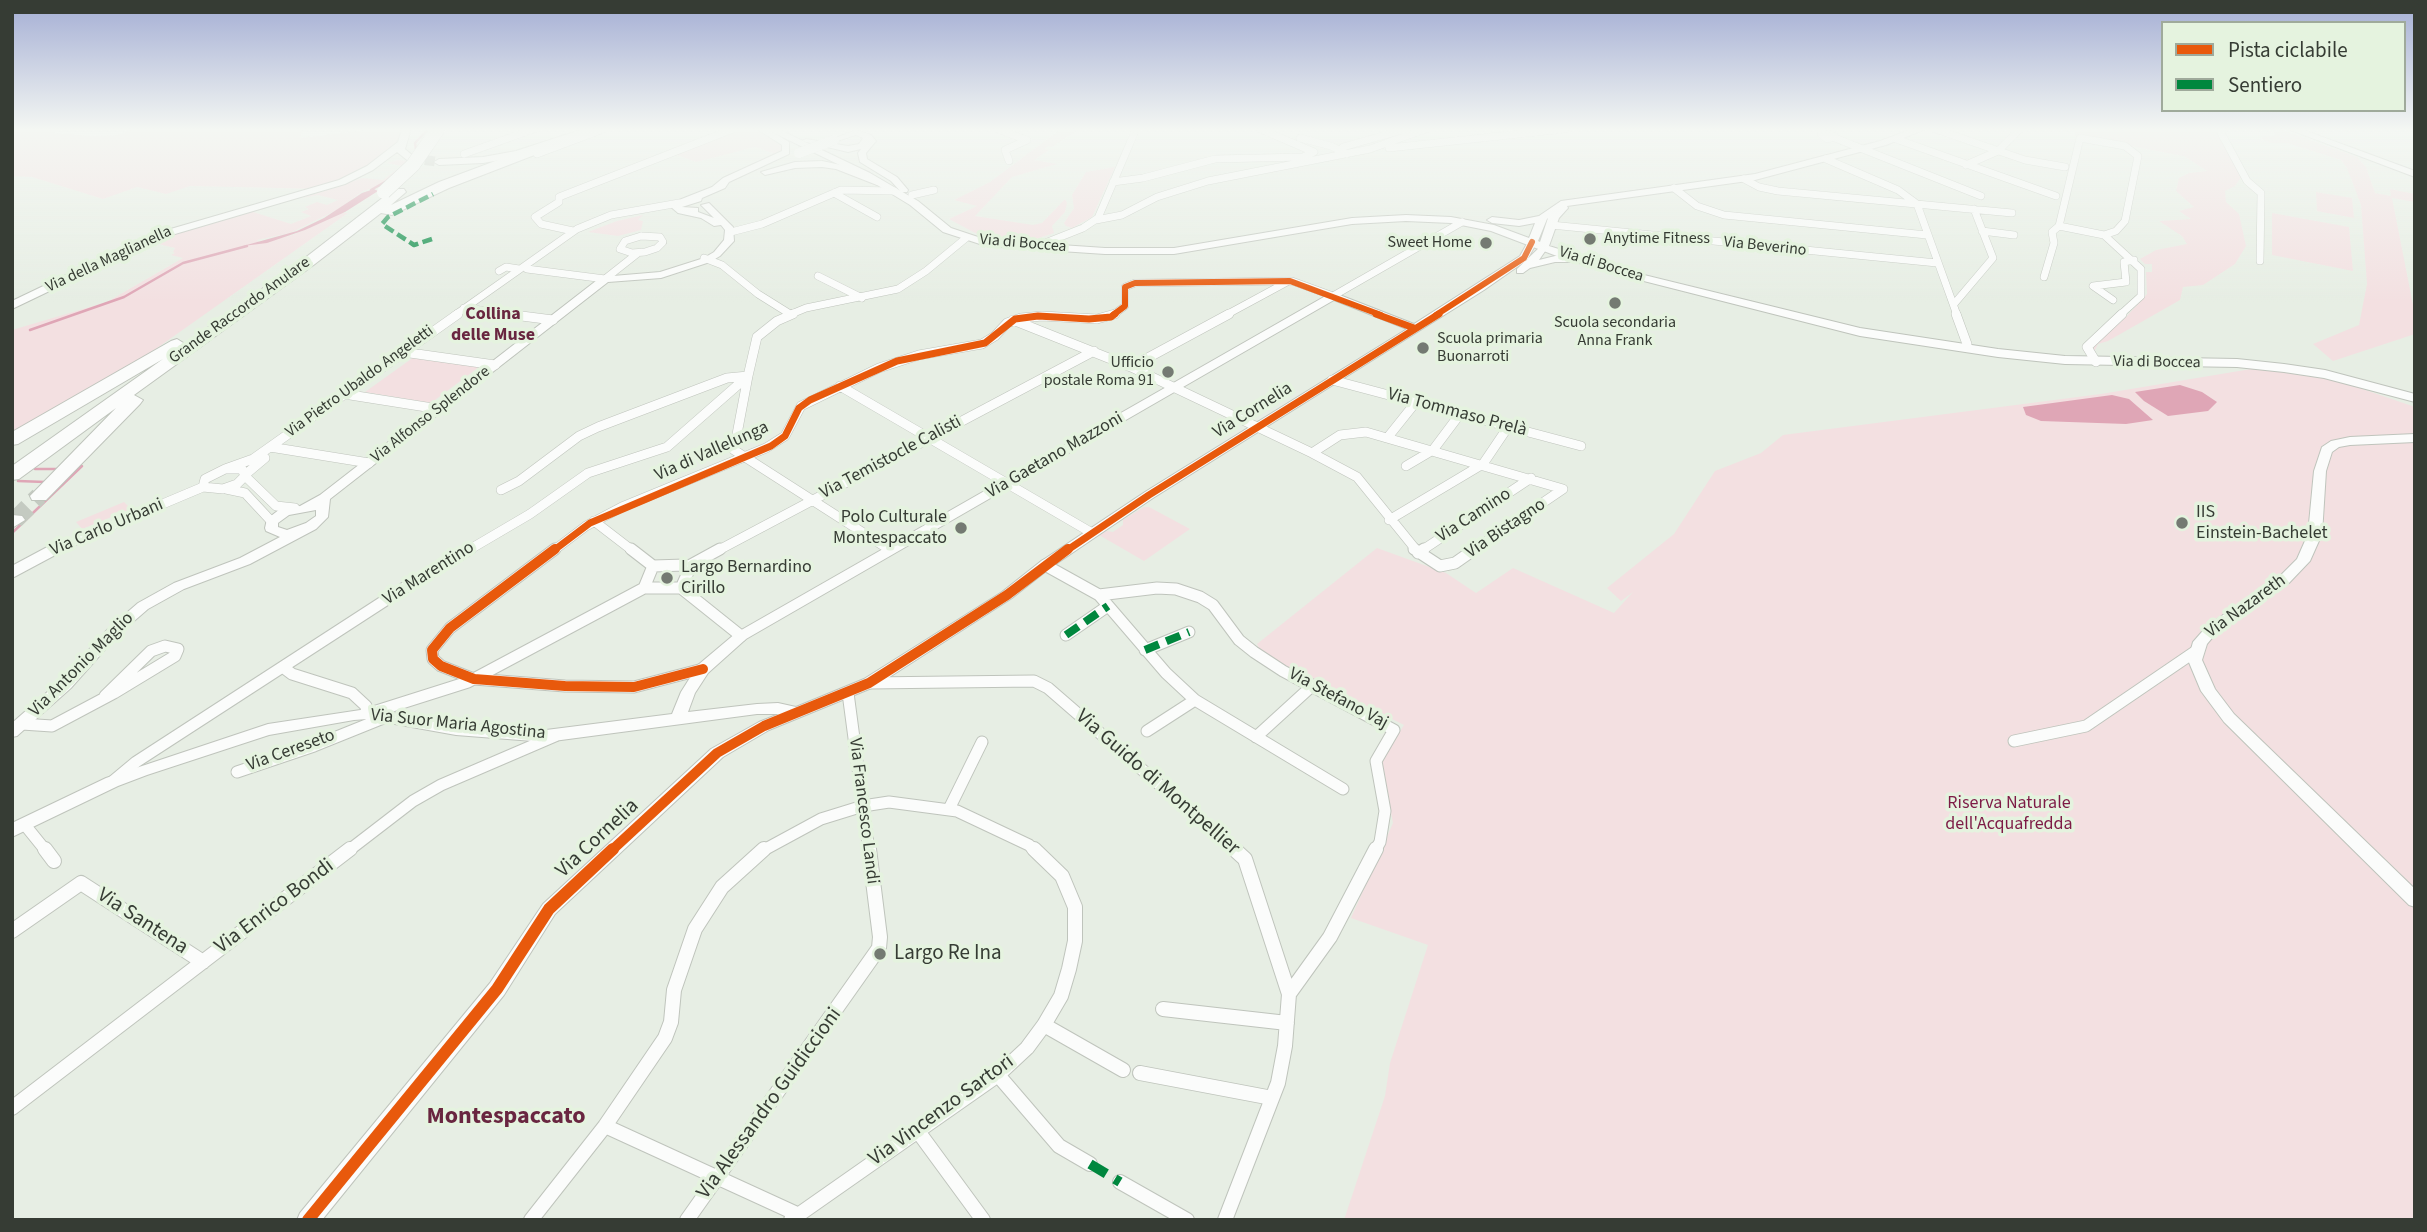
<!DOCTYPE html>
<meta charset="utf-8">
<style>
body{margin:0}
#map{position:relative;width:2427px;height:1232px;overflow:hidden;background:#e7eee4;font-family:"Source Sans 3",sans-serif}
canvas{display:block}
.frame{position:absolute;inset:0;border:14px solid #363c34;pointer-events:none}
.legend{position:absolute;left:2161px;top:21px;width:245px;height:91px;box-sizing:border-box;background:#e5f3df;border:2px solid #9faa9b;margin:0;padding:9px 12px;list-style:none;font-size:21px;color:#363c34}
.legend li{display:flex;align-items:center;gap:14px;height:35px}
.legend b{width:35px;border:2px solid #9faa9b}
</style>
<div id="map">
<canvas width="2427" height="1232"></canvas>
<div class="frame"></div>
<ul class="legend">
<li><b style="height:9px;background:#e8590c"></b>Pista ciclabile</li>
<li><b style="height:9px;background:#00873e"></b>Sentiero</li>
</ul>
</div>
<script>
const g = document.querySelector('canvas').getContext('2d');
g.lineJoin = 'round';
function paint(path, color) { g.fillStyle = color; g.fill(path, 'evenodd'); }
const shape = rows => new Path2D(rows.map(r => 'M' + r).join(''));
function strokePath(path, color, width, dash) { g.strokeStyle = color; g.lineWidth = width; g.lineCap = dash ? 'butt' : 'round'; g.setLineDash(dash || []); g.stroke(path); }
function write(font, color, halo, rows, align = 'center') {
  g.font = font + ' "Source Sans 3",sans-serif'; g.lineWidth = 7; g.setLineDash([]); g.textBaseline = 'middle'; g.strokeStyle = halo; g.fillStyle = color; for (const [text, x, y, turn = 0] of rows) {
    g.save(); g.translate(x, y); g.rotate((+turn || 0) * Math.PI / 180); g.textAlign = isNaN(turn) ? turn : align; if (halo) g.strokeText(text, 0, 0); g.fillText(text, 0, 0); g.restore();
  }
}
const green = shape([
 [15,129,57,129,54,133,93,136,117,135,133,129,303,129,300,138,373,129,403,129,396,144,381,160,321,189,190,186,166,194,137,187,103,199,32,177,12,176,12,131],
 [736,129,756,129,782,143,784,150,774,157,769,156,773,153,755,147,696,162,674,154],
 [1061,129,1080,129,1052,147,1048,146,1045,149,1049,150,1034,160,1057,164,1012,177,975,216,1033,225,1042,223,1065,199,1067,203,1065,212,1052,226,1054,233,1033,240,996,237,977,234,949,219,977,206,954,200,990,182],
 [2075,129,2216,129,2242,176,2235,186,2225,191,2226,202,2239,214,2246,246,2235,264,2203,285,2183,287,2180,300,2108,341,2098,344,2094,352,2092,346,2126,317,2147,294,2146,272,2152,272,2152,264,2145,264,2140,259,2156,250,2187,244,2182,236,2159,221,2191,219,2179,211,2194,207,2176,191,2179,178,2189,173,2207,171,2184,156,2075,136],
 [2271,129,2280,129,2357,157,2366,167,2375,193,2391,196,2390,189,2415,194,2415,202,2392,198,2415,315,2415,334,2333,361,2313,344,2359,325,2367,284,2361,205,2347,168,2341,160,2287,143,2271,143,2261,139,2262,136,2274,136,2275,132],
 [398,160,408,161,384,185,363,191,337,210,290,233,257,240,259,242,251,245,293,235,340,213,348,213,150,353,12,436,12,330,107,302,183,258,171,255,175,253,173,252,175,248,150,242,250,211,291,224,311,216,301,212,309,209,305,207,317,202,327,205,338,200,318,195,302,198,363,178,383,180,402,166,387,163],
 [1115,167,1092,217,1072,228,1066,226,1064,223,1074,208,1072,195,1086,172],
 [2316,192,2352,198,2354,218,2317,211],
 [2272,213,2349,227,2353,271,2272,255],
 [643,215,638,220,643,221,641,230,618,236,588,232,617,221],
 [414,357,479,367,431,403,365,392],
 [2257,368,2336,380,2415,407,2415,1220,1344,1220,1385,1096,1390,1063,1428,945,1351,918,1393,823,1381,761,1404,725,1262,654,1257,644,1377,548,1446,573,1476,593,1513,568,1614,613,1633,592,1621,601,1607,588,1674,534,1715,471,1761,453,1783,435,2101,394],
 [124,502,131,509,82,529,76,522],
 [1144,507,1149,507,1190,529,1144,561,1099,535,1107,531,1113,532,1123,525,1123,520]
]);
const water = shape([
 [374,189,378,191,345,212,305,230,267,243,243,246,297,231,324,218,362,193],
 [2180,385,2202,392,2217,402,2208,411,2168,416,2144,401,2135,392],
 [2112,395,2129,399,2153,420,2126,424,2041,421,2026,415,2023,407]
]);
const stream = shape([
 [416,150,415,143,428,129],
 [371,190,385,182],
 [30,330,124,297,183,263,247,246],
 [35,469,59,469],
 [18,481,45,482],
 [12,533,82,466]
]);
const secondaryTunnel = shape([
 [410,158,439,162]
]);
const motorwayTunnel = shape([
 [15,520,39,496]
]);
const minorFar3 = shape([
 [997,129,1027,140,1005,150,1009,161],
 [1935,129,2025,160,2065,167],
 [2219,129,2247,181,2261,193,2260,261],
 [1821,134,1830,134,1835,137,1827,139,1821,134],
 [1300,138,1331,146,1347,154],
 [1835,138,1981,196],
 [1896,139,2056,196],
 [1343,147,1406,129],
 [1389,148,1565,129],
 [464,154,534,129],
 [537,154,604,129],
 [1826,159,1898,190,1917,204,1957,315],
 [1966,165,1998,151,2020,129],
 [1744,179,1759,187,1778,191,2012,213],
 [1113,182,1143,178,1215,159,1303,157,1314,152,1260,129],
 [1674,188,1697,206,1724,215,1927,235],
 [834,193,877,217],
 [912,195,934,190],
 [1096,220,1122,215,1157,197,1208,181,1370,149,1426,129],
 [1551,225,1937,263],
 [2059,226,2104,235,2141,269,2141,296,2120,315],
 [573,231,541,224,535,217,559,202,559,197,733,129],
 [1982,231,2014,235],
 [731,232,762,224,841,190,894,191],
 [641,236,660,237,663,242,657,248,645,252,632,253,620,249,625,241,641,236],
 [1035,247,1083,228,1098,218,1136,129],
 [704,258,722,265,758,294,790,314],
 [527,269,605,279,638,253],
 [499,271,506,267,519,269],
 [818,276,862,298],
 [2044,277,2054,243,2052,232,2059,226,2080,138,2125,146,2138,156,2125,221,2116,231,2104,235],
 [2113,300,2093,286,2126,282,2124,262,2134,260],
 [1954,304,1993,258,1974,209],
 [464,308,519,315],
 [455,315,577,229,611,215,679,203],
 [789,315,806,308,898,289,926,271,966,238],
 [1113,315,1125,306,1125,287,1135,283,1292,281,1333,296,1462,222],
 [1226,315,1287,282]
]);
const minorFar2 = shape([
 [506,314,553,320],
 [1956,314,1967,344],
 [1013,320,1131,367,1312,453],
 [403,352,495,365],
 [2096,362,2087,347,2122,314],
 [1131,367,1229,314],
 [748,376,734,450,890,550],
 [1332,380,1581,446],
 [840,386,1092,533],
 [344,394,439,409],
 [1388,437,1416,402],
 [270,447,369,463],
 [1312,453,1357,477,1417,551],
 [1312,453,1340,435,1366,432,1563,489,1472,551],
 [1406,466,1433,450,1460,414],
 [225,469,253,459,458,314],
 [225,469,242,469,245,476,237,484,223,489,203,487,205,479,225,469],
 [246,474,265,458],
 [245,476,276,506,295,508],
 [226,489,245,493,272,522],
 [501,490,519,481,579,436,598,427,727,378,748,376,757,337,777,321,793,314],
 [1389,520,1483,464,1508,427],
 [594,521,633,551],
 [51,551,203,487],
 [467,551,530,514,588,473,667,447,748,376],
 [553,551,586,526,622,507,766,448,785,436,801,406,879,368,919,355,982,344,995,336,1007,323,1021,318,1042,316,1097,319,1115,314],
 [717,551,1094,351],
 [1421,551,1531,478]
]);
const minorFar1 = shape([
 [555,549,450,628,432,650,433,659,441,666,474,679,565,686,634,687,703,669],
 [631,549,653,566],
 [1414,549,1440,566,1455,563,1475,549],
 [1418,553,1424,549],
 [685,565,690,568,681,588,644,588,653,566,685,565],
 [1045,565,1099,595,1166,673,1195,700,1343,789],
 [689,566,720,549],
 [12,572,55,549],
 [681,588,741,636],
 [1099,595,1157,588,1176,589,1200,597,1213,605,1239,640,1254,652,1283,671,1394,730,1376,761,1385,811,1380,842,1375,851],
 [1066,635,1108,606],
 [1145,650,1189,632],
 [284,668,292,674,352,693,366,706,367,714,468,682,644,588],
 [869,683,1034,681,1048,688,1236,851],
 [848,693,869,851],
 [22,724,52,726,114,693,175,656,178,649,165,646,151,651,105,696],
 [1147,731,1195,700],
 [1256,737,1313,685],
 [2014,741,2086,726,2196,651],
 [237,772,314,746,386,717],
 [112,782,136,762,412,583,470,549],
 [949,809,982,742],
 [25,825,46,851],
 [348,851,413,801,441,785,555,736],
 [762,851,821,819,863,806,889,802,957,811,1029,845,1035,851]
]);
const minor = shape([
 [45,849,54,861],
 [12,931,81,883,203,962],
 [1289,994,1330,937,1376,849],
 [1163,1009,1287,1023],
 [1044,1025,1123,1070],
 [1140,1073,1272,1098],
 [998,1075,1059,1146,1090,1164],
 [12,1108,350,849],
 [605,1126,797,1214],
 [917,1130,983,1220],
 [1120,1182,1187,1220],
 [531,1220,605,1126,665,1038,671,1022,674,990,695,929,722,887,764,849],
 [687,1220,879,948,880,937,869,849],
 [791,1220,998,1075,1027,1048,1044,1025,1061,996,1069,969,1075,941,1075,907,1062,876,1034,849],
 [1225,1220,1278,1083,1285,1046,1289,994,1245,859,1234,849]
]);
const tertiary = shape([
 [757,129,767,129,789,142,789,154,729,182,725,188,702,198,701,201,682,207,698,208,698,212,714,218,701,205,709,203,733,227,734,241,720,256,710,262,661,278,608,282,330,499,328,517,316,529,250,564,184,589,148,609,118,635,71,688,17,736,12,737,12,723,61,680,108,629,138,603,174,583,240,558,280,537,266,531,265,528,267,519,280,509,300,506,320,495,601,277,660,272,704,258,714,252,724,240,725,230,721,225,714,226,701,218,678,213,671,207,679,200,712,187,723,178,782,151,782,145,757,129],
 [316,510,316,516,306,523,287,530,278,527,278,523,289,515,316,510],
 [2288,129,2301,129,2415,171,2415,177,2288,129],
 [856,130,871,135,876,141,866,153,867,159,897,177,908,190,907,192,901,192,891,181,860,162,858,153,861,149,848,152,802,141,806,139,848,146,859,144,863,138,856,135,834,142,830,140,856,130],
 [822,161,841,165,884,183,877,185,836,169,822,167,795,168,765,175,761,172,795,162,822,161],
 [1532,239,1537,242,1527,260,1484,290,1153,498,1050,568,1012,598,874,687,769,730,723,757,555,914,504,995,322,1220,297,1220,300,1213,490,983,543,904,711,749,759,722,779,714,757,714,546,742,456,735,367,719,354,720,269,735,147,775,118,786,12,837,12,823,106,778,268,724,367,709,456,723,546,730,672,714,681,692,698,665,736,633,1329,294,1337,294,1414,324,1520,256,1529,240,1532,239],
 [1334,300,1407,329,1145,492,1040,562,1002,592,864,679,796,707,778,703,757,704,688,712,695,693,708,673,746,639,1334,300],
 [1543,244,1548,247,1539,260,1555,256,1577,256,1582,259,1577,262,1555,262,1530,268,1523,273,1517,273,1517,269,1543,244],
 [2415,434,2415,442,2350,445,2339,447,2332,452,2326,471,2322,534,2310,561,2289,583,2217,632,2207,644,2202,660,2215,689,2234,714,2415,889,2415,907,2409,905,2224,722,2201,691,2188,660,2193,642,2207,626,2279,577,2297,559,2308,534,2314,471,2322,447,2331,441,2350,437,2415,434]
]);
const secondary = shape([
 [402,129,411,129,405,149,413,156,413,160,407,160,397,152,373,170,345,184,158,239,12,309,12,301,150,235,339,180,367,166,398,142,402,129],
 [583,129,597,129,518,157,483,163,439,165,434,162,439,159,483,157,516,151,583,129],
 [766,129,778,129,870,173,918,201,951,228,987,240,1105,248,1174,248,1352,218,1406,215,1451,217,1494,225,1529,238,1535,223,1519,226,1492,223,1487,220,1492,217,1519,220,1539,216,1561,201,1755,174,1880,141,1912,129,1926,129,1886,145,1755,180,1567,206,1568,208,1559,218,1549,246,1636,273,1860,328,1998,349,2065,356,2237,359,2284,364,2325,370,2415,394,2415,402,2324,378,2284,372,2237,367,2065,364,1998,357,1860,336,1628,277,1562,258,1491,231,1451,223,1406,221,1352,224,1174,254,1105,254,986,246,943,232,910,205,864,177,766,129],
 [1548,218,1540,242,1538,241,1547,219,1548,218]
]);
const motorway = shape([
 [546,142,552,146,550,149,449,188,392,215,381,213,311,267,134,395,143,400,140,404,46,500,32,500,30,496,116,408,19,479,12,480,12,466,163,359,18,444,12,445,12,432,171,341,177,339,185,344,301,261,394,189,404,189,406,192,391,205,439,182,546,142],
 [12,515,22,516,25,520,12,528,12,515]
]);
const tertiaryBridge = shape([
 [799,153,834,140]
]);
const motorwayBridge = shape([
 [384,192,413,165,438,129]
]);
const quietFar2 = shape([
 [432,239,414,245,382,224,388,217,433,194]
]);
const quietFar1 = shape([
 [1066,635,1108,606],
 [1145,650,1189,632]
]);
const quiet = shape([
 [1090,1164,1120,1182]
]);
const cyclewayFar3 = shape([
 [1113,315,1125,306,1125,287,1135,283,1290,281,1381,315],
 [1436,315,1524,258,1532,242]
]);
const cyclewayFar2 = shape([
 [1376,314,1414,328],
 [553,551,590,523,771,446,785,436,799,408,810,400,897,361,985,343,1015,319,1038,316,1089,319,1111,317,1115,314],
 [1066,551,1149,495,1439,314]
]);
const cyclewayFar1 = shape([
 [555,549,450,628,432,650,433,659,441,666,474,679,565,686,634,687,703,669],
 [611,851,717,753,764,726,869,683,1007,595,1068,549]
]);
const cycleway = shape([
 [308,1220,497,989,549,909,613,849]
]);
const markers = [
 [1590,239,7,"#747a72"],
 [1486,243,7,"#747a72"],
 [1615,303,7,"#747a72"],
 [1423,348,7,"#747a72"],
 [1168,372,7,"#747a72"],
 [2182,523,7,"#747a72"],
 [961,528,7,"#747a72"],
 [667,578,7,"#747a72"],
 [880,954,7,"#747a72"]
];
const farPoinames = [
 ["Anytime Fitness",1604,239],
 ["Sweet Home",1472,243,"right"],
 ["Scuola secondaria",1615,323,"center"],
 ["Anna Frank",1615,341,"center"],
 ["Scuola primaria",1437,339],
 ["Buonarroti",1437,357],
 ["Ufficio",1154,363,"right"],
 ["postale Roma 91",1154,381,"right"]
];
const farStreetnames = [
 ["Via di Boccea",1023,244,5],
 ["Via Beverino",1765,247,6],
 ["Via della Maglianella",109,260,-25],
 ["Via di Boccea",1601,265,17],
 ["Grande Raccordo Anulare",240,311,-36],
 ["Via di Boccea",2157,363,1],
 ["Via Pietro Ubaldo Angeletti",360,382,-36],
 ["Via Alfonso Splendore",431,415,-38]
];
const farQuarternames = [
 ["Collina",493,315],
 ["delle Muse",493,336]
];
const streetNames = [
 ["Via Cornelia",1253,411,-32],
 ["Via Tommaso Prelà",1457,413,15],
 ["Via di Vallelunga",712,452,-24],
 ["Via Gaetano Mazzoni",1055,456,-30],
 ["Via Temistocle Calisti",891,458,-28],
 ["Via Camino",1474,516,-33],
 ["Via Carlo Urbani",107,528,-23],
 ["Via Bistagno",1506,529,-34],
 ["Via Marentino",429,574,-32],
 ["Via Nazareth",2246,607,-36],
 ["Via Antonio Maglio",82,665,-45],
 ["Via Stefano Vaj",1338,699,28],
 ["Via Suor Maria Agostina",458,725,6],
 ["Via Cereseto",291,751,-20],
 ["Via Francesco Landi",863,811,83]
];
const poiNames = [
 ["IIS",2196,513],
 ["Einstein-Bachelet",2196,534],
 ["Polo Culturale",947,518,"right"],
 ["Montespaccato",947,539,"right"],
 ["Largo Bernardino",681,568],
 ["Cirillo",681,589]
];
const parkNames = [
 ["Riserva Naturale",2009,804],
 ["dell'Acquafredda",2009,825]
];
const nearStreetnames = [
 ["Via Guido di Montpellier",1157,783,41],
 ["Via Cornelia",598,839,-43],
 ["Via Enrico Bondi",275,907,-37],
 ["Via Santena",142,922,33],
 ["Via Alessandro Guidiccioni",770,1104,-54],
 ["Via Vincenzo Sartori",942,1111,-36]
];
const nearPoinames = [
 ["Largo Re Ina",894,954]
];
const nearQuarternames = [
 ["Montespaccato",506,1118]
];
paint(green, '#f3e0e1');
paint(water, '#dfa6b6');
strokePath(stream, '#dfa6b6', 2.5);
strokePath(secondaryTunnel, '#c4cac1', 10, [10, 5]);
strokePath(motorwayTunnel, '#c4cac1', 18, [18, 9]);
strokePath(minorFar3, '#bfc4bc', 8);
strokePath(minorFar2, '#bfc4bc', 10);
strokePath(minorFar1, '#bfc4bc', 13);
strokePath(minor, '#bfc4bc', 16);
strokePath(tertiary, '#bfc4bc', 2);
strokePath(secondary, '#bfc4bc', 2);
strokePath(motorway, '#bfc4bc', 2);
strokePath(minorFar3, '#fbfcfb', 7);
strokePath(minorFar2, '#fbfcfb', 9);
strokePath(minorFar1, '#fbfcfb', 11);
strokePath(minor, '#fbfcfb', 14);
paint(tertiary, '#fbfcfb');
paint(secondary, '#fbfcfb');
paint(motorway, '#fbfcfb');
strokePath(tertiaryBridge, '#bfc4bc', 10, []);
strokePath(motorwayBridge, '#bfc4bc', 15, []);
strokePath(tertiaryBridge, '#fbfcfb', 10);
strokePath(motorwayBridge, '#fbfcfb', 14);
strokePath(quietFar2, '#00873e', 4.5, [10, 4.5]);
strokePath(quietFar1, '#00873e', 8, [15, 8]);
strokePath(quiet, '#00873e', 10, [19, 10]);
strokePath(cyclewayFar3, '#e8590c', 6);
strokePath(cyclewayFar2, '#e8590c', 7);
strokePath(cyclewayFar1, '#e8590c', 10);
strokePath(cycleway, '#e8590c', 12);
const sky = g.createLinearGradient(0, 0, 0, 302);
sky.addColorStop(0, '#a4aed4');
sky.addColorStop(0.43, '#f4f7f3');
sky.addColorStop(1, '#f4f7f300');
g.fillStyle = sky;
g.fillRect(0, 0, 2427, 302);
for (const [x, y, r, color] of markers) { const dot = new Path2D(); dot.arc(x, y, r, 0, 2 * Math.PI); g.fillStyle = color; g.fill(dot); strokePath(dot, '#e5f3df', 2.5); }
write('16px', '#363c34', '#e5f3df', farPoinames, 'left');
write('16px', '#363c34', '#e5f3df', farStreetnames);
write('bold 18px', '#692640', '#e5f3df', farQuarternames);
write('18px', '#363c34', '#e5f3df', streetNames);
write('18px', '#363c34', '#e5f3df', poiNames, 'left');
write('18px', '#7d1b46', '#e5f3df', parkNames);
write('21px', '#363c34', '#e5f3df', nearStreetnames);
write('21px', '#363c34', '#e5f3df', nearPoinames, 'left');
write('bold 24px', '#692640', '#e5f3df', nearQuarternames);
</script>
